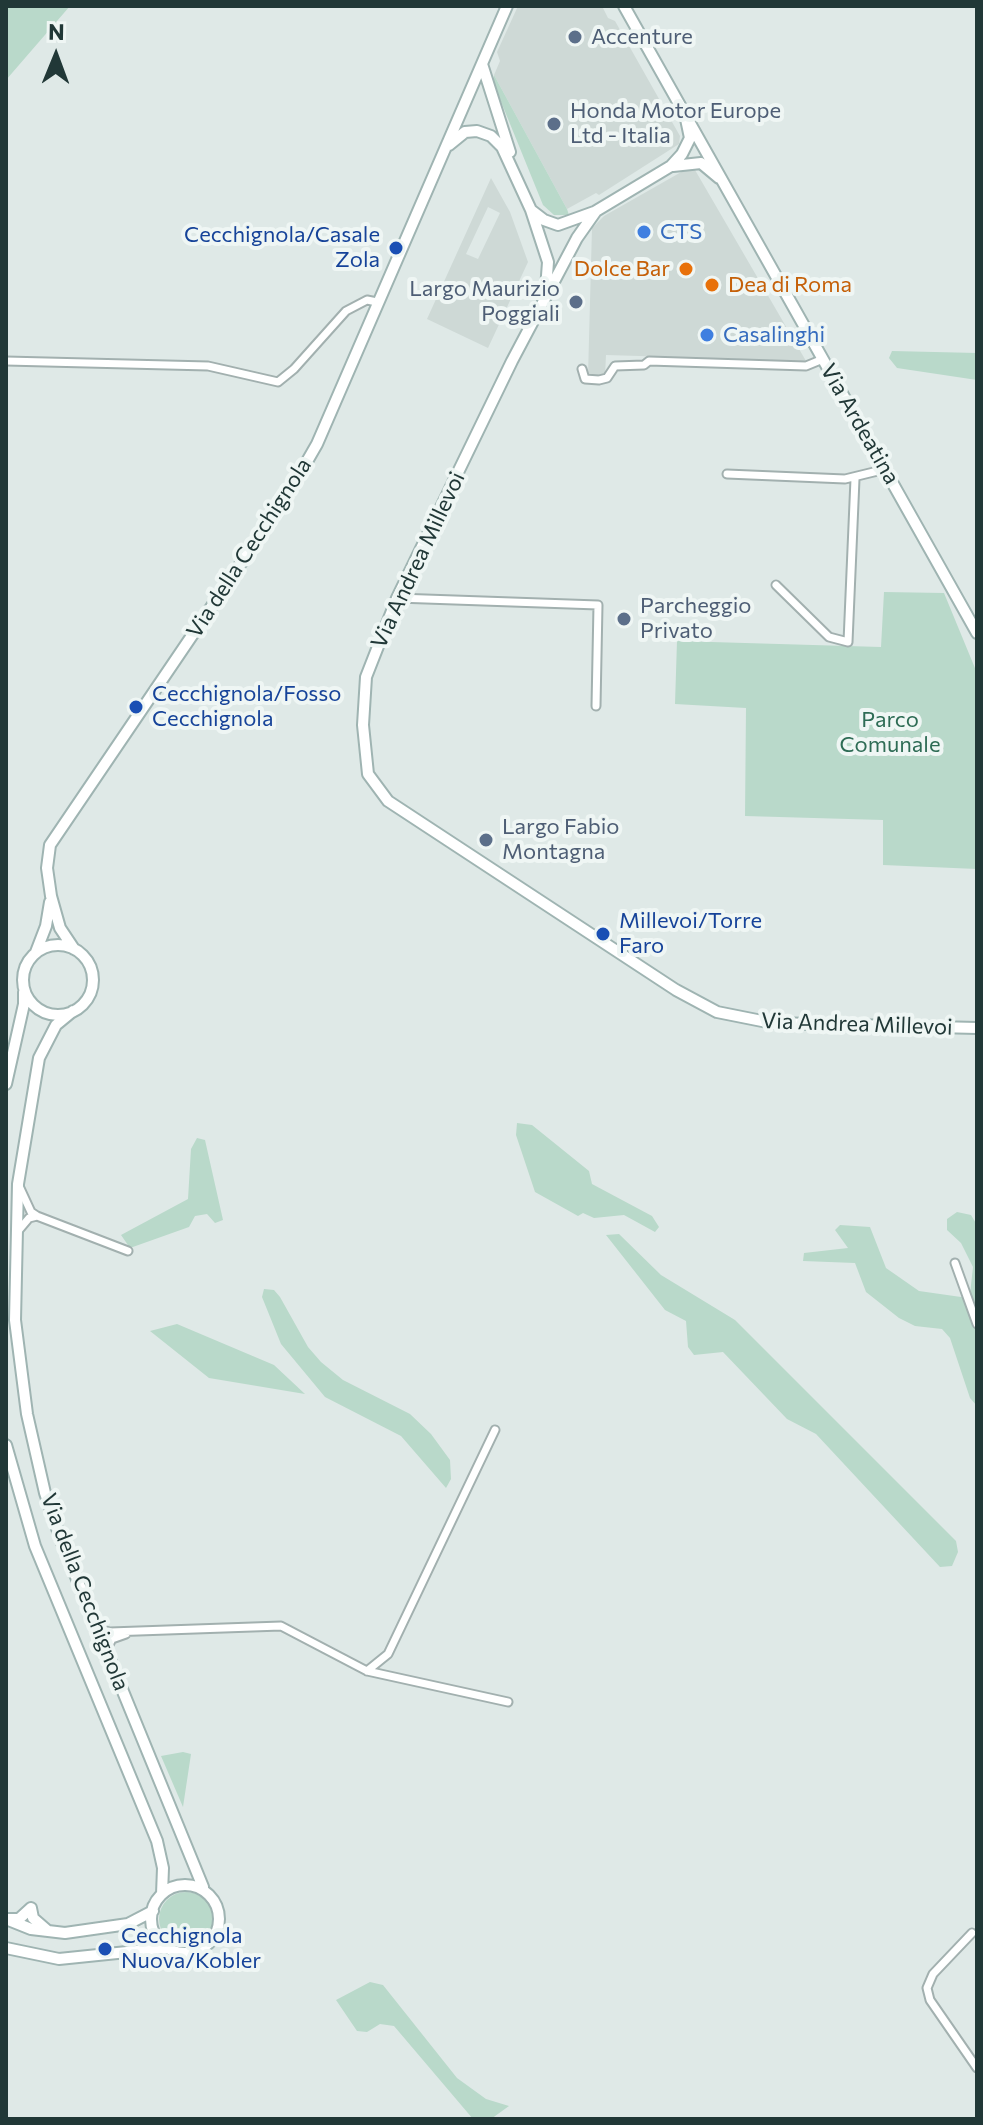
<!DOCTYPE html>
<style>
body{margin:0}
#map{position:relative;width:983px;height:2125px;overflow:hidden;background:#dfe9e7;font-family:Commissioner,sans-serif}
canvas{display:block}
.frame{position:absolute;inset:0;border:8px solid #213837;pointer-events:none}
.north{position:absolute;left:16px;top:16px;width:80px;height:80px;-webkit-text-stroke:6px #eff6f4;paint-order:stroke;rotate:1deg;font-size:22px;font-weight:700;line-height:32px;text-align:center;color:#213837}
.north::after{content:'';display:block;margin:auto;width:28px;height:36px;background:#213837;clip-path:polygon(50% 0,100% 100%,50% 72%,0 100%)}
</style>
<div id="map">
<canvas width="983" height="2125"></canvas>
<div class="frame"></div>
<div class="north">N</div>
</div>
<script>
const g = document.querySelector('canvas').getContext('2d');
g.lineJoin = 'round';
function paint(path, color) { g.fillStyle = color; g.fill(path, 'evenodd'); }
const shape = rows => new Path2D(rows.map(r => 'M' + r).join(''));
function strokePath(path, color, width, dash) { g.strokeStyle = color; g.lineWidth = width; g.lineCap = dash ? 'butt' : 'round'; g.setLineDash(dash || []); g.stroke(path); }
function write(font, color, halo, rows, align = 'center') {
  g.font = font + ' Commissioner,sans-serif'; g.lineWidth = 8; g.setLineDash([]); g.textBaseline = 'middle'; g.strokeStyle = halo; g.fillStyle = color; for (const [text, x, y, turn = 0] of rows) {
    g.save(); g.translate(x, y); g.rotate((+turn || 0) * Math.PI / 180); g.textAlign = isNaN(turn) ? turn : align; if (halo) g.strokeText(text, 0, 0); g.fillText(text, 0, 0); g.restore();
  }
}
const built = shape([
 [518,6,602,6,608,18,615,21,680,136,679,144,599,195,596,193,567,209,494,75,500,61,497,52],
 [695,170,806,361,606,355,605,376,588,376,592,228,604,216,683,171],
 [491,178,510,212,528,262,488,348,427,319],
 [488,207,500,213,478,259,466,254]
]);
const green = shape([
 [6,6,70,6,6,80],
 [494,75,567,209,569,215,554,215,543,205,493,82],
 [892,351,977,353,977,380,897,368,889,358],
 [884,592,944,593,977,673,977,869,883,865,883,820,745,816,746,708,675,704,677,641,881,647],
 [517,1123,532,1125,589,1171,592,1184,652,1216,659,1227,655,1232,624,1215,594,1218,583,1213,578,1216,535,1192,516,1135],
 [197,1138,205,1140,223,1220,215,1223,207,1214,195,1216,189,1227,130,1248,121,1235,188,1199,191,1149],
 [957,1212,971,1215,977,1225,977,1406,970,1398,950,1338,942,1329,915,1326,899,1318,866,1292,855,1263,803,1261,804,1253,848,1248,835,1230,840,1225,870,1227,886,1268,919,1291,961,1297,970,1294,973,1267,961,1243,947,1230,947,1219],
 [619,1234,661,1275,735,1320,956,1541,958,1552,952,1566,940,1567,816,1434,787,1419,723,1352,694,1355,688,1347,686,1321,665,1310,606,1235],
 [264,1289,274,1290,280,1297,308,1347,321,1362,343,1380,410,1414,431,1434,450,1460,451,1479,446,1488,401,1436,325,1397,281,1344,262,1297],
 [177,1324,274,1365,305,1394,209,1378,150,1331],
 [183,1752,191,1754,183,1807,161,1756],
 '159 1919a27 27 0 1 1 54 0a27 27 0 1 1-54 0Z',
 [370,1982,383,1985,457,2078,486,2099,509,2106,491,2119,473,2119,394,2026,380,2024,367,2032,357,2031,336,2000]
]);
const street = shape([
 [6,361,208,366,278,382,294,369,346,311,367,300,377,302],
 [582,369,585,379,599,380,607,378,615,366,644,365,649,361,806,366,823,359],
 [727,474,845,479,886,469],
 [776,585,829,637,848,642,855,479],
 [397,598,598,605,596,706],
 [19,1186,31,1212,37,1216,128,1251],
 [18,1231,29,1218,37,1216],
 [955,1263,977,1324],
 [98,1629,110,1632,281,1626,367,1671,508,1702],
 [106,1650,112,1639,126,1634],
 [367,1671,388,1654,495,1430],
 [972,1933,933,1974,927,1988,930,2000,977,2068]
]);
const secondary = shape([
 [624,6,977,633],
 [482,64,510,152],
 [686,119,690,138,682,154,671,166,596,211,577,238,512,361,397,598,366,677,363,725,368,774,388,801,676,990,717,1012,772,1023,977,1028],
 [449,145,465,132,477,131,491,136,502,147,531,210,548,262,546,289],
 [673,166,701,163,719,178],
 [531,210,544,220,558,225,594,212],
 '23 980a35 35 0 1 1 70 0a35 35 0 1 1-70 0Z',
 [74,949,60,928,51,896,47,868,50,845,290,491,317,444,507,6],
 [36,952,46,926,50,902],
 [73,1011,56,1025,39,1058,18,1184,15,1320,27,1414,45,1493,61,1540,203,1887],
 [6,1084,24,1004,24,992],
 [6,1445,35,1546,157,1841,163,1868,162,1894],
 '151 1919a34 34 0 1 1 68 0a34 34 0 1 1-68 0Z',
 [6,1919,31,1929,65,1933,128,1924,153,1911],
 [8,1919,19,1919,31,1908,33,1918,48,1931],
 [6,1948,59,1959,166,1948]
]);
const markers = [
 [575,37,8,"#5c6f8a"],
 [554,124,8,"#5c6f8a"],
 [644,232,8,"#3f7fe0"],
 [396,248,8,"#1a4fb4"],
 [686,269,8,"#e8710a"],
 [712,285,8,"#e8710a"],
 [576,302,8,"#5c6f8a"],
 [707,335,8,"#3f7fe0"],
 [624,619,8,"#5c6f8a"],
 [136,707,8,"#1a4fb4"],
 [486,840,8,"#5c6f8a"],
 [603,934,8,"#1a4fb4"],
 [105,1949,8,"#1a4fb4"]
];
const serviceNames = [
 ["Accenture",591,37],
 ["Honda Motor Europe",570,111],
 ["Ltd - Italia",570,136],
 ["Largo Maurizio",560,289,"right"],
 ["Poggiali",560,314,"right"],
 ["Parcheggio",640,606],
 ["Privato",640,631],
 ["Largo Fabio",502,827],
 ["Montagna",502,852]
];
const shopNames = [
 ["CTS",660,232],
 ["Casalinghi",723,335]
];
const transitNames = [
 ["Cecchignola/Casale",380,235,"right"],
 ["Zola",380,260,"right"],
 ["Cecchignola/Fosso",152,694],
 ["Cecchignola",152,719],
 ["Millevoi/Torre",619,921],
 ["Faro",619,946],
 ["Cecchignola",121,1936],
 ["Nuova/Kobler",121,1961]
];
const foodNames = [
 ["Dolce Bar",670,269],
 ["Dea di Roma",728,285,"left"]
];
const streetNames = [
 ["Via Ardeatina",860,424,60],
 ["Via della Cecchignola",249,548,-57],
 ["Via Andrea Millevoi",418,560,-65],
 ["Via Andrea Millevoi",857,1024,2],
 ["Via della Cecchignola",85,1592,69]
];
const parkNames = [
 ["Parco",890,720],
 ["Comunale",890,745]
];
paint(built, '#ced9d6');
paint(green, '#b9d9ca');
strokePath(street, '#a2b0af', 11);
strokePath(secondary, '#9fb4b2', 14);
strokePath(street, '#fff', 7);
strokePath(secondary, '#fff', 10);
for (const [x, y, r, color] of markers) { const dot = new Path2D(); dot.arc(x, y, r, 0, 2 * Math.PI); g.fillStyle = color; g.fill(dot); strokePath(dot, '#eff6f4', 3); }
write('22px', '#4e5e75', '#eff6f4', serviceNames, 'left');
write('22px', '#366cbe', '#eff6f4', shopNames, 'left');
write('22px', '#164399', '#eff6f4', transitNames, 'left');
write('22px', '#c56008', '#eff6f4', foodNames, 'right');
write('22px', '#213837', '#eff6f4', streetNames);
write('22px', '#2e6c55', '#eff6f4', parkNames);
</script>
